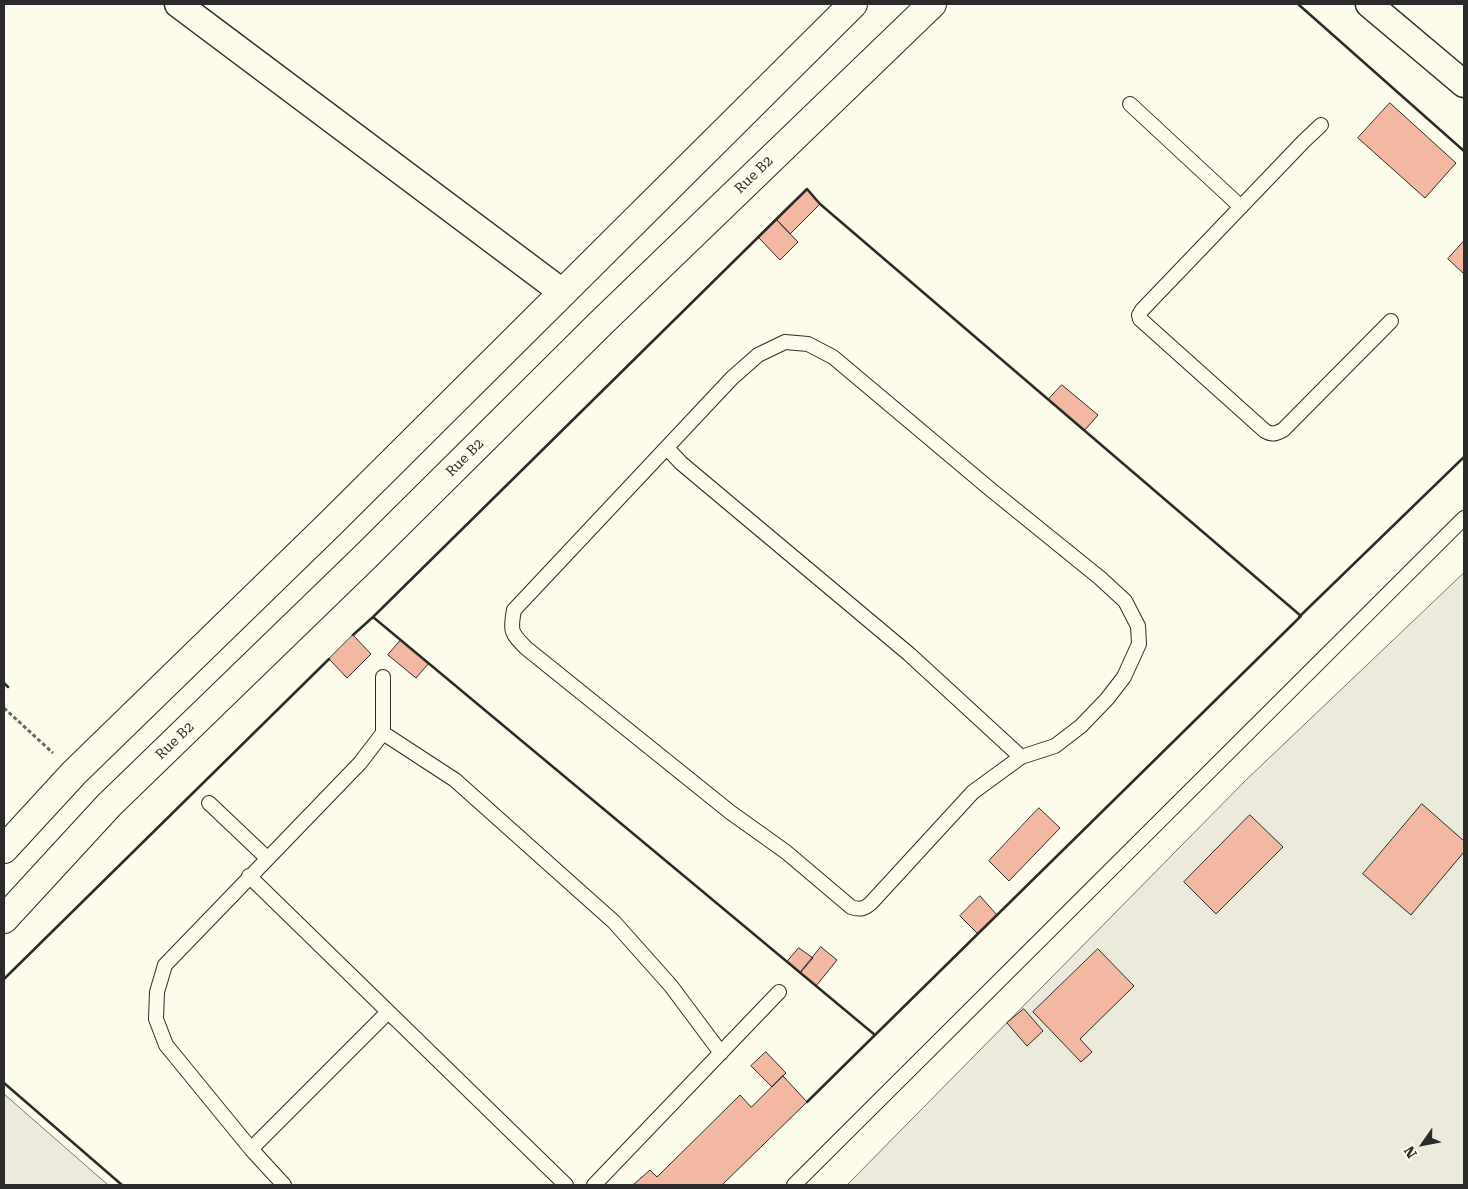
<!DOCTYPE html>
<style>
body{margin:0}
#map{position:relative;width:1468px;height:1189px;overflow:hidden;background:#fdfbea;font-family:"Roboto Serif",serif}
canvas{display:block}
.frame{position:absolute;inset:0;border:5px solid #2b2b2b;pointer-events:none}
.north{position:absolute;left:1398px;top:1119px;width:50px;height:50px;-webkit-text-stroke:4px #fdfbea;paint-order:stroke;rotate:237deg;font-size:14px;font-weight:700;line-height:20px;text-align:center;color:#2b2b2b}
.north::after{content:'';display:block;margin:auto;width:18px;height:22px;background:#2b2b2b;clip-path:polygon(50% 0,100% 100%,50% 72%,0 100%)}
</style>
<div id="map">
<canvas width="1468" height="1189"></canvas>
<div class="frame"></div>
<div class="north">N</div>
</div>
<script>
const ctx = document.querySelector('canvas').getContext('2d');
ctx.lineJoin = 'round';
function paint(path, color) { ctx.fillStyle = color; ctx.fill(path, 'evenodd'); }
function trace(path, color, width, dash) { ctx.strokeStyle = color; ctx.lineWidth = width; ctx.lineCap = dash ? 'butt' : 'round'; ctx.setLineDash(dash || []); ctx.stroke(path); }
function label(font, color, halo, rows, align = 'center') {
  ctx.font = font + ' "Roboto Serif",serif'; ctx.lineWidth = 4; ctx.setLineDash([]); ctx.textBaseline = 'middle'; ctx.strokeStyle = halo; ctx.fillStyle = color; for (const [text, x, y, turn = 0] of rows) {
    ctx.save(); ctx.translate(x, y); ctx.rotate((+turn || 0) * Math.PI / 180); ctx.textAlign = isNaN(turn) ? turn : align; if (halo) ctx.strokeText(text, 0, 0); ctx.fillText(text, 0, 0); ctx.restore();
  }
}
const parking = new Path2D(`
 M1464,573V1185H847L1245,781Z
 M4,1094L108,1185H4Z`);
paint(parking, '#eceadb');
trace(parking, '#74746e', 1);
const building = new Path2D(`
 M1390,103L1456,163L1425,198L1358,138Z
 M807,189L820,204L790,234L776,219Z
 M776,219L798,242L780,260L758,237Z
 M1464,241V274L1448,259Z
 M1062,385L1098,415L1084,431L1048,400Z
 M353,635L371,654L347,678L329,659Z
 M401,640L429,663L416,678L388,655Z
 M1422,804L1464,841V852L1411,915L1363,874Z
 M1039,808L1060,828L1009,881L989,861Z
 M1250,815L1283,847L1216,914L1184,882Z
 M980,896L997,915L978,934L960,916Z
 M821,947L837,960L816,986L800,973Z
 M799,948L813,958L800,973L787,962Z
 M1098,949L1134,986L1080,1039L1092,1052L1081,1062L1033,1012Z
 M1024,1009L1043,1031L1027,1046L1007,1023Z
 M766,1052L786,1073L772,1087L751,1066Z
 M783,1076L807,1102L722,1185H633L650,1170L657,1177L740,1095L751,1107Z`);
paint(building, '#f2b8a0');
trace(building, '#2b2b2b', 1);
const service = new Path2D(`
 M1130,104L1241,207
 M1321,125L1304,141L1142,310L1139,315L1140,319L1265,431C1272,435 1275,434 1283,430L1391,321
 M785,342L808,344L833,357L990,489L1100,578L1125,601L1138,626L1139,644L1124,677L1107,699L1081,726L1055,746L1021,757L973,792L871,903C864,909 860,910 851,907L786,852L730,812L526,648C511,633 510,631 514,610L732,378L758,355Z
 M667,448L681,463L909,654L1021,757
 M383,733L455,780L614,922L671,986L721,1053
 M209,803L267,858
 M249,876L566,1185
 M251,1149L388,1012
 M284,1185L251,1149L166,1045L156,1019L157,992L165,965L360,763L383,733V677
 M594,1185L779,992
 M794,1185L1464,518`);
const minor = new Path2D(`
 M178,4L562,292
 M1369,4L1464,84`);
const primary = new Path2D(`
 M4,849L74,773L330,524L853,4
 M4,919L109,805L365,557L601,323L932,4`);
trace(service, '#2b2b2b', 16);
trace(minor, '#2b2b2b', 29);
trace(primary, '#2b2b2b', 30);
trace(new Path2D(`
 M4,708L53,753`), '#6a6964', 3, [4, 2.5]);
trace(service, '#fdfbea', 14);
trace(minor, '#fdfbea', 26);
trace(primary, '#fdfbea', 28);
trace(new Path2D(`
 M1298,4L1464,151
 M807,189L820,204L1301,616L875,1035L373,617Z
 M1299,617L1464,457
 M353,635L373,617
 M4,683L8,687
 M4,979L329,659
 M4,1083L122,1185
 M807,1102L876,1034`), '#2b2b2b', 2.5);
label('14px', '#2b2b2b', '#fdfbea', [
 ["Rue B2",754,175,-44],
 ["Rue B2",465,458,-45],
 ["Rue B2",175,741,-44]
]);
</script>
